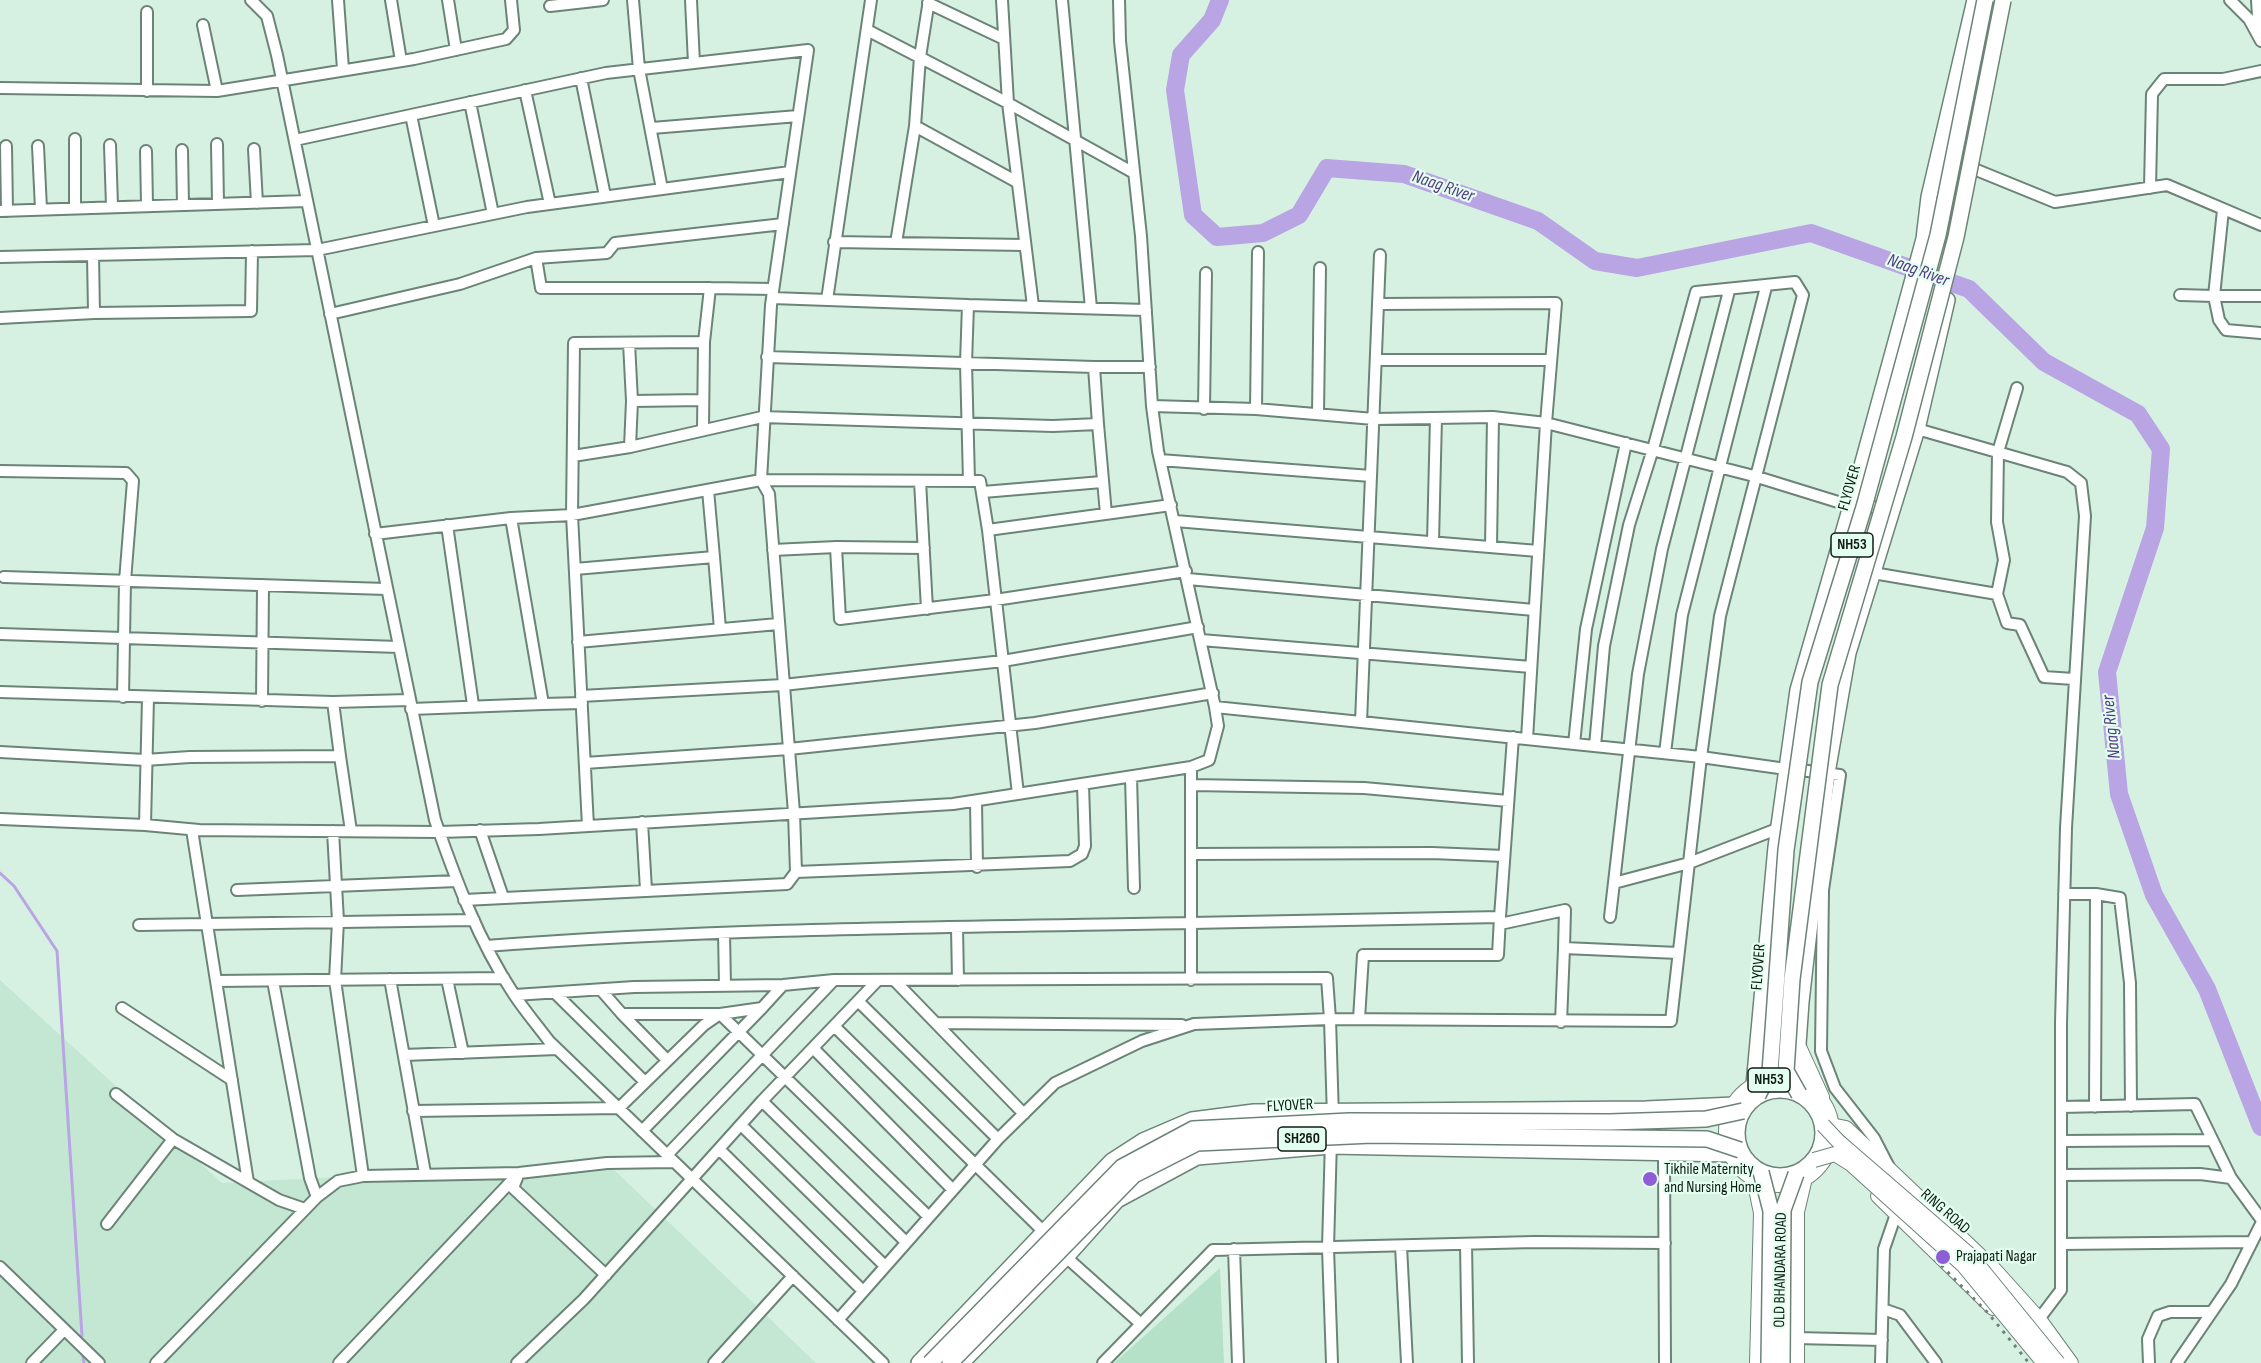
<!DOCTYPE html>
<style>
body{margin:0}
canvas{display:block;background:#d6f1e2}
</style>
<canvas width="2261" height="1363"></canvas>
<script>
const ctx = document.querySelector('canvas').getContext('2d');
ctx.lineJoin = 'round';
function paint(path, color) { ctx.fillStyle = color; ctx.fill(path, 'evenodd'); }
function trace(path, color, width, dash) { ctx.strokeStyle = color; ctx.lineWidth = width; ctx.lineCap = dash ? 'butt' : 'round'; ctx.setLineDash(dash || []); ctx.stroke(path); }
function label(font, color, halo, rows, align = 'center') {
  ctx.font = font + ' "Sofia Sans Condensed",sans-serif'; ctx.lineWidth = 4.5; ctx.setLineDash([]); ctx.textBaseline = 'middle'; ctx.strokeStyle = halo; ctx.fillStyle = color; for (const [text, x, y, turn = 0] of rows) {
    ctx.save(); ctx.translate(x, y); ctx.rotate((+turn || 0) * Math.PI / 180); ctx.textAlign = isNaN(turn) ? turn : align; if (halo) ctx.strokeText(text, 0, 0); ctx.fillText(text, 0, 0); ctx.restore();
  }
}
paint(new Path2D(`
 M0,980L222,1183L607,1163L816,1363H0Z`), '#c4e7d3');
paint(new Path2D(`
 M1220,1268L1224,1363H1114Z`), '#b5e1c9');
trace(new Path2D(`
 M0,873L14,886L57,951L82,1336
 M83,1357L84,1363`), '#b9a4e4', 3);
trace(new Path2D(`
 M1220,0L1212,20L1181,55L1175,90L1193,215L1217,237L1263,233L1299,215L1327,168L1404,174L1538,221L1595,261L1637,268L1811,233L1969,289L2044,362L2138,414L2161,449L2155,528L2107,672L2119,794L2154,895L2207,989L2261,1127`), '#b9a4e4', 18);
const minor = new Path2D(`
 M251,0L267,16L277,55L435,820C456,880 478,940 513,993C524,1010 537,1025 549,1041L883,1363
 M338,0L343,69
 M391,0L401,61
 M448,0L456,50
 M633,0L639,69L662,189
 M691,0L694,63
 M1002,0L1008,103L1033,306
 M1062,0L1091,308
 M1119,0L1120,41L1141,236L1152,406L1158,451L1215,707L1218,726L1209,760L1191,767
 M2230,0L2249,19L2261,41
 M2257,0L2259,33
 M928,3L1004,39
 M550,6L603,0
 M147,12V91
 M203,25L217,91
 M867,30L1008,103L1134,173
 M581,78L605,196
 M0,88L217,91L414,59L506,39L514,30L511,0
 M525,90L550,204
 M470,102L493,214
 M411,115L434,226
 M915,126L1017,182
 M652,128L798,116
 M75,139V208
 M295,140L606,73L808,50L771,305L761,480L769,494L794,813L796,872L787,884L464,900
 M217,144L218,204
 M110,145L112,206
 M6,146L7,211
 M38,146L41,209
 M254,149L257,203
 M182,150L183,205
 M146,151L147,205
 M1974,169L2055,202L2167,185L2261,225
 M2150,188L2152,94L2164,79H2223L2261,71
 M2223,210L2214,296H2261
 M0,211L307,201
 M834,242L1025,245
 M896,243L915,126L920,57L929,0
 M93,255L94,313
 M0,257L317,250L527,207L790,172
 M710,288L773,289
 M2180,295L2214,296L2219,320L2226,330L2261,333
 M772,298L968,305L966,363L969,481
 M827,300L871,0
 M1378,304L1556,303L1546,423L1754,476L1851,506L1890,508
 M968,305L1146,310
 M330,314L460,284L536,258
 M0,318L94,313L251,311L252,251
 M629,343L632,401L630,447
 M767,357L1094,367L1098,424
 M1376,360H1551
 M1094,367H1150
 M632,401L703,400
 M1152,406L1256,409L1374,419L1493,417L1546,423L1527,739
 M1204,409L1206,273
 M1256,409L1258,252
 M1318,414L1320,268
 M703,429L704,342
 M1917,429L2067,472L2081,483L2085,516L2066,828L2061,1023V1290L2039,1319
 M573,456L630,447L762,417L1053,426L1098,424L1106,514
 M1160,460L1371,476
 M0,471L126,473L133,481L125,581L123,697
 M920,481L927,609
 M708,490L714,557
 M983,492L1102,482
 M511,518L572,515L761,480L980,481L988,530
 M1175,521L1538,551
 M447,525L473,705
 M375,534L511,518L543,704L411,709
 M1433,542L1436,418
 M836,547L924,548
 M1491,547L1493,417
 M773,550L836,547L840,619L995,600L1186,571
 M575,569L714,557L720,629
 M1873,573L1997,594L2007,623L2020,625L2044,677L2074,679
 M4,577L386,589
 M1188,579L1534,610
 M1997,594L2004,560L1997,522L1998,452L2017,388
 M0,634L399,647
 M1201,640L1531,667
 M578,642L778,624
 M0,692L333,702L340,756
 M581,696L783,685L1003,661L1198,627
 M148,698L145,825L199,830
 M262,701L263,585
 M333,702L409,700
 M543,704L582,703
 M1361,722L1380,255
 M1574,744L1586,629L1626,443
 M1595,746L1604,646L1629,525L1653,449L1696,292L1795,282L1803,295L1720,616L1701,757L1786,769L1785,774
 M0,752L145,760L190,757L340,756L351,831
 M1665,753L1682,615L1766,287
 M585,763L789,749L1035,723L1213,693
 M1792,769L1840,775L1823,890L1821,1051L1835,1088L1874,1138L1889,1167
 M1131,777L1134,888
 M1191,785L1364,788L1508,801
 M1018,794L988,530L1171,505
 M976,801L977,867
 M0,819L145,825
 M642,822L646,890
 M588,826L572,515L574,343L704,342L710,288H541L536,258L607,253L615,243L783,224
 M480,830L503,897
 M333,831L338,921L335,980L363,1176
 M1191,854L1432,853L1504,856
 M796,872L1070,861L1082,854L1085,846L1083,785
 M1614,883L1689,863L1777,829L1778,822
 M237,890L457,881
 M2064,894H2096L2095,1107
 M2096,894L2120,898L2130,983L2131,1106
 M1610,917L1638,674L1662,549L1729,291
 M1500,924L1565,910L1564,948
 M139,925L474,920
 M957,927L958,980
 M724,933L725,986
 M486,946C720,928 956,927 1191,923V980
 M390,979L425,1173
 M447,979L463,1053
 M894,980L1024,1114
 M216,981L504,978
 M273,981L310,1178L317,1197
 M601,990L622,1014H720L929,1217
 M555,993L645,1082
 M515,995L634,987L783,985L834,980L1327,978L1330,1019L1671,1021L1701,757L1215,707
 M858,1001L998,1139
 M122,1008L232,1080
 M622,1014L667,1060
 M1359,1019L1363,955H1498L1500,917
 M1561,1022L1564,948L1678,953
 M936,1023L1182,1025
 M834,1026L1043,1231
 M813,1048L953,1190
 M404,1055L557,1049
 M116,1094L173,1139L279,1200L305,1209
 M762,1101L906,1242
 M2061,1107L2195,1104L2231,1178
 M413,1111L619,1108L704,1025L720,1014L762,1008L783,985
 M741,1125L885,1266
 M642,1131L762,1008
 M1331,1140L1328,1248L1332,1363
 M2062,1141L2212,1140
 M719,1149L863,1291
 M1664,1152L1665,1363
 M667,1155L834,980
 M2062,1175L2200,1174L2231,1178L2261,1219
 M517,1178L513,1188L606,1275
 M248,1182L192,830L439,832L539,829L953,804L1191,767V923L1500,917L1513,737
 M107,1224L173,1139
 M1466,1244L1468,1363
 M2061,1244L2250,1242
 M1401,1246L1407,1363
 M1234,1249L1238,1363
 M1066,1257L1141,1324
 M0,1267L99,1363
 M1883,1309L1900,1315L1936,1363
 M838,1320L998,1139L1055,1083L1142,1041L1194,1024L1330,1019L1333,1118
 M1796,1338L1882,1340
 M32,1363L64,1330
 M156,1363L317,1197L338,1181L363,1176L519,1173L607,1163L674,1162
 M339,1363L519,1173
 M517,1363L584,1299L762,1101L878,980
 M714,1363L793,1276
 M1103,1363L1213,1250L1534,1242L1665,1243
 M1881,1363L1884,1249L1896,1214
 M2149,1363L2148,1339L2158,1316L2170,1312H2212
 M2177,1363L2231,1284L2261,1224`);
const major = new Path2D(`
 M1800,1049L1822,1097
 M1726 1132a53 53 0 1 1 106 0a53 53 0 1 1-106 0Z
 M1831,1125L1846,1128L1993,1268L2039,1319L2071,1363
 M1754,1179L1761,1213L1757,1363
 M1878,1196L1993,1308
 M1797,1363V1212L1805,1178`);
const highway = new Path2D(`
 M1801,1084L1798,1044L1801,1002L1827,773L1848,653L1917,429L1947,300
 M1754,1085L1776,847L1798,690L1851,506L1924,239L1929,197L1975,0
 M1737 1133a43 43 0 1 1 86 0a43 43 0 1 1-86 0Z
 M919,1363L1112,1161L1143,1141L1192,1120L1254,1112L1646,1109L1734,1105
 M961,1363L1066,1257L1117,1200L1197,1157L1331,1146L1731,1154`);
trace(minor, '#6c8477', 14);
trace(major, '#6c8477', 16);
trace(highway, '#6c8477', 18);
trace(minor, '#fff', 10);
trace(major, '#fff', 14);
trace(highway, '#fff', 15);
trace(new Path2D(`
 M1935,1259L1988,1313L2029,1363`), '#6e8077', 3, [3, 6]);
const majorBridge = new Path2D(`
 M1823,1125L1838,1141L1970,1255L2058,1363
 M1814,1160L1835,1154L1851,1164L1963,1265L2044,1363`);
const highwayBridge = new Path2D(`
 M1799,1094L1786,1071L1792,979L1830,685L1904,437L1956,237L2003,0
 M1758,1095L1770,1072L1786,850L1810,682L1864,507L1938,235L1985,0
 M1761,1172L1771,1211L1769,1363
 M930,1363L1122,1167L1193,1129L1349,1121L1609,1122L1706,1119L1743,1111
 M950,1363L1134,1175L1197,1143L1372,1135L1707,1139L1740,1150
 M1782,1363L1783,1210L1796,1174`);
trace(majorBridge, '#6c8477', 16, []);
trace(highwayBridge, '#6c8477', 18, []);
trace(majorBridge, '#fff', 14);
trace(highwayBridge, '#fff', 15);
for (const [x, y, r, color] of [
 [1650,1179,8,"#8f5ed7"],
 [1943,1257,8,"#8f5ed7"]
]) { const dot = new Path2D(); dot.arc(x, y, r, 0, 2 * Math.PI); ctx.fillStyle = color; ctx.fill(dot); trace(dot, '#e3ffef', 2); }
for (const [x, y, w] of [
 [1852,545,42],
 [1769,1080,42],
 [1302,1139,48]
]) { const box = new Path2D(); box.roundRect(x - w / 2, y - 12, w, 24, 4.5); ctx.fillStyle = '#e3ffef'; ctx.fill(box); trace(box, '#111b16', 1.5); }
label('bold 15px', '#111b16', null, [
 ["NH53",1852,545],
 ["NH53",1769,1080],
 ["SH260",1302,1139]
]);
label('16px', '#111b16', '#e3ffef', [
 ["FLYOVER",1850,488,-74],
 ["FLYOVER",1759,967,-86],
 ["FLYOVER",1290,1106,-3],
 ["RING ROAD",1945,1212,41],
 ["OLD BHANDARA ROAD",1781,1270,-89]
]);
label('16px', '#111b16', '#e3ffef', [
 ["Tikhile Maternity",1664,1170],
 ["and Nursing Home",1664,1188],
 ["Prajapati Nagar",1956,1257]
], 'left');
label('italic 18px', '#593a86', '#e3ffef', [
 ["Naag River",1443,187,19],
 ["Naag River",1918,271,20],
 ["Naag River",2112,727,-96]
]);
</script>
